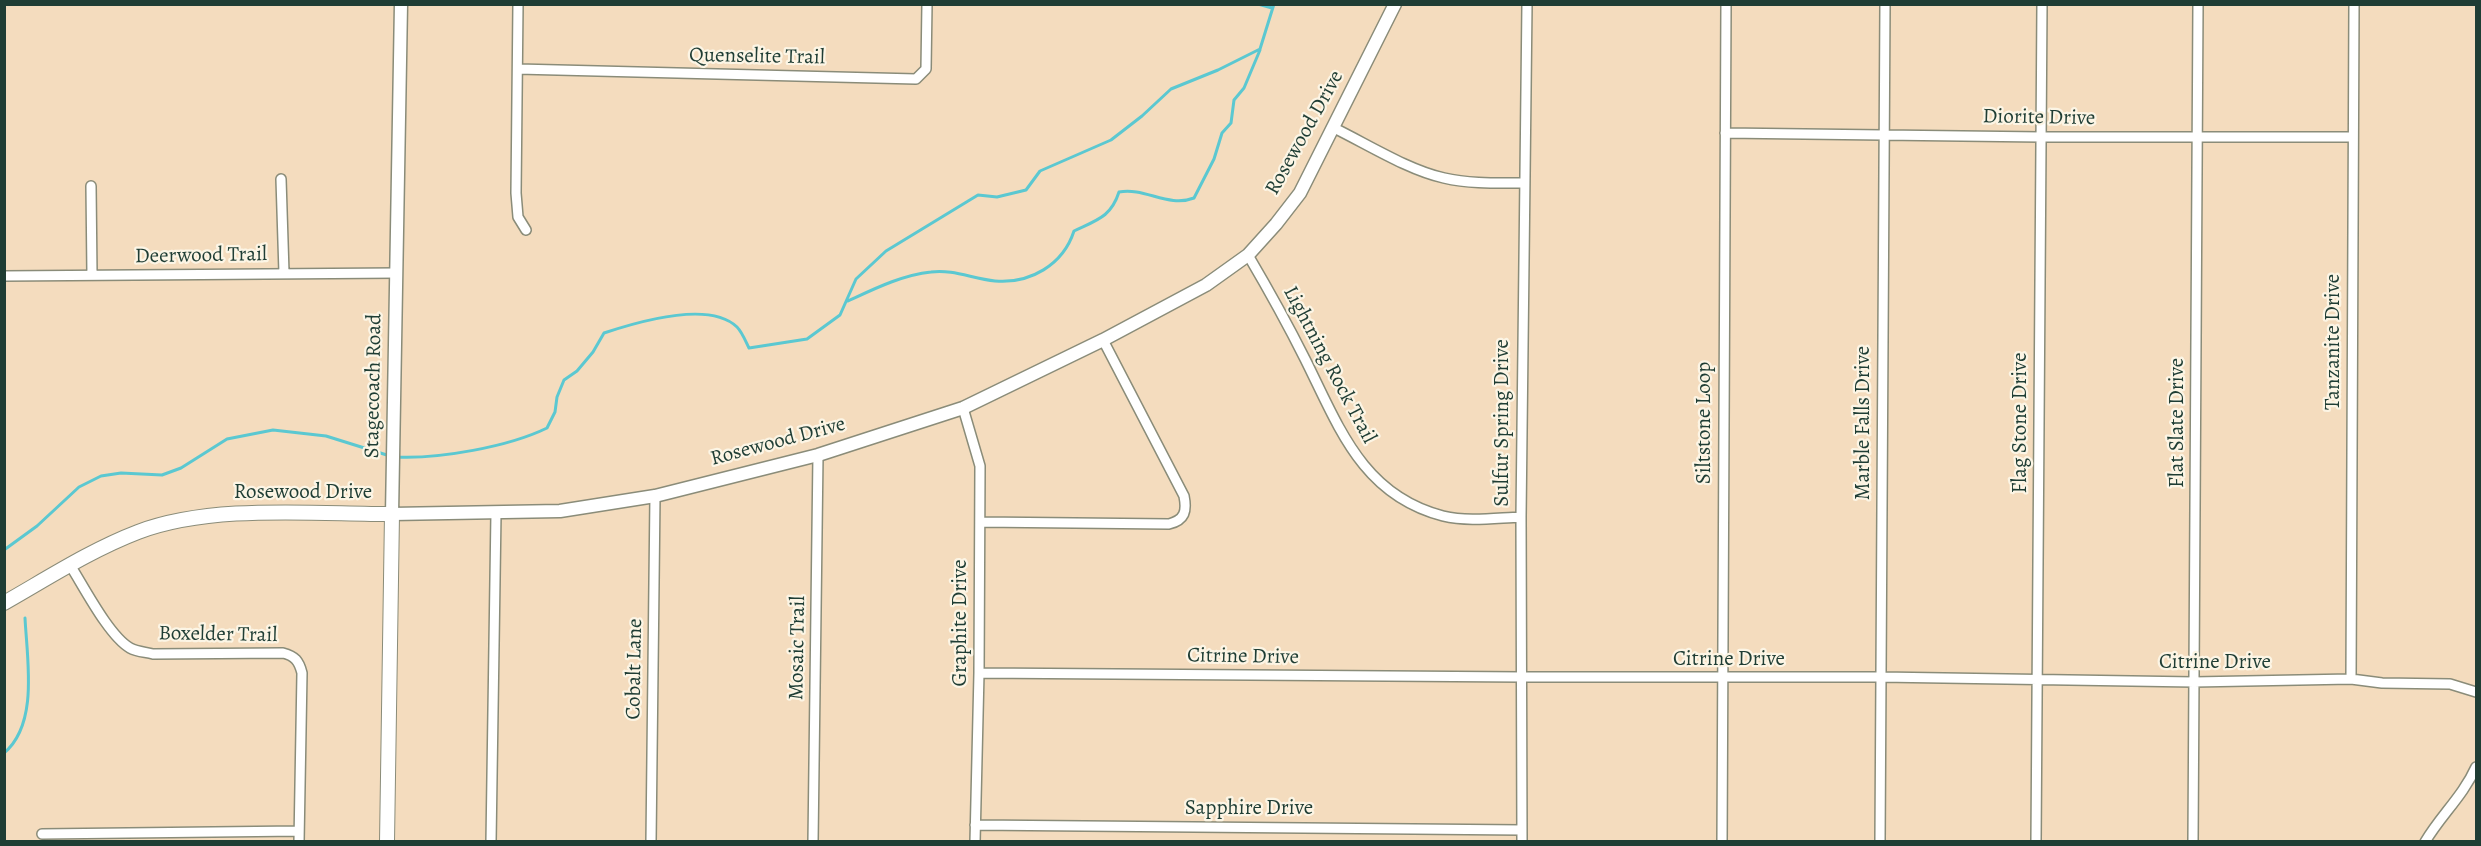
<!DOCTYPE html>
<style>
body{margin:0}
#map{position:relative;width:2481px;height:846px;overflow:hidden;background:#f4dcbe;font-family:Alegreya,serif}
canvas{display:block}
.frame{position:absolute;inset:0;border:6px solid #1f3d34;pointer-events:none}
</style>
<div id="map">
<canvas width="2481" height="846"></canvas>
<div class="frame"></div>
</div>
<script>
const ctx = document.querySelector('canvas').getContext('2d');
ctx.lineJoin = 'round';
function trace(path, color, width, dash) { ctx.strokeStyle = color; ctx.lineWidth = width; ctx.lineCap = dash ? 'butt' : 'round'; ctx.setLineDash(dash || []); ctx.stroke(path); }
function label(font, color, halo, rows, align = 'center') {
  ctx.font = font + ' Alegreya,serif'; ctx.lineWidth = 4.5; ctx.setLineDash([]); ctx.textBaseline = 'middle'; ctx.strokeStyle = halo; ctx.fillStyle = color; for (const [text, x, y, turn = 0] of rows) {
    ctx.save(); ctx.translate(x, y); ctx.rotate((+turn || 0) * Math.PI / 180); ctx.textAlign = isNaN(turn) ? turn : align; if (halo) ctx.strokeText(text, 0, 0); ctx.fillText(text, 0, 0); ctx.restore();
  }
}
trace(new Path2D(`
 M1258,4L1272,8
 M848,301C874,289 902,275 931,272C953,269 973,279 995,281C1030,284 1063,265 1074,231C1097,220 1111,217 1119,192C1145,187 1168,208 1194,198L1214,159L1222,133L1231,123L1234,100L1244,88L1260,50
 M396,457C439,459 508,447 547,428L555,412L557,397L564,380L577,371L593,352L604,333C637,322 709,300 737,327C742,332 746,342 749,348L807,339L840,315L856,279L886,251L978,195L997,197L1026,190L1040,171L1111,140L1142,116L1171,89L1218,70L1260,49L1274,4
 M4,550L37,526L79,487L101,476L121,473L162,475L181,468L227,439L273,430L326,436L390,456
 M4,753C39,724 27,659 25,618`), '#5bc8d1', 3);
const minor = new Path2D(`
 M518,4L516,193L518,217L526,230
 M518,69L916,79L926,69L927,4
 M1334,128C1367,144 1408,170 1444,178C1470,184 1497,183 1523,183
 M1725,133L2041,137H2353
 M281,179L284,273
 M91,186L92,275
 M1248,255C1268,289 1287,323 1305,359C1339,427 1362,495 1443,516C1468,522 1495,518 1521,517
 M4,276L397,273
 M963,408L980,466L979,673L975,842
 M980,522L1169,524C1185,520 1187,511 1184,496L1103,340
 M70,565C84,587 109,636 130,648C137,652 146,652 153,654L283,653C295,656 299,661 302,673L299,842
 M979,673L1522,677H1881L2194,682L2351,679L2382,683L2450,684L2476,692
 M2351,679L2354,4
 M975,825L1522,830
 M42,834L299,831
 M491,842L496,513
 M651,842L655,496
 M813,842L818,455
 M1522,842L1521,517L1527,4
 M1722,842L1726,4
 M1880,842L1885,4
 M2036,842L2042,4
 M2193,842L2198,4
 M2425,842C2441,815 2463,796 2476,767`);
const tertiary = new Path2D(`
 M401,4L392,514L560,511L655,496L818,455L963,408L1103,340L1206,285L1248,255L1276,224L1300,193L1395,4`);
const secondary = new Path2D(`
 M4,603C48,578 91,550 138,532C212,504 312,514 392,514L387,842`);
trace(minor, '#8a8c79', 12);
trace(tertiary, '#8a8c79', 15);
trace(secondary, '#8a8c79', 16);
trace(minor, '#fff', 9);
trace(tertiary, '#fff', 12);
trace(secondary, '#fff', 14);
label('21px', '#1f3d34', '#fcf5e5', [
 ["Quenselite Trail",757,57,1],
 ["Diorite Drive",2039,118,1],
 ["Rosewood Drive",1305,133,-61],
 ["Deerwood Trail",201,256,-1],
 ["Tanzanite Drive",2334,342,-90],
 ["Lightning Rock Trail",1329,365,62],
 ["Stagecoach Road",374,386,-89],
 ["Sulfur Spring Drive",1503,423,-90],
 ["Siltstone Loop",1705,423,-90],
 ["Marble Falls Drive",1864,423,-90],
 ["Flag Stone Drive",2021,423,-90],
 ["Flat Slate Drive",2178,423,-90],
 ["Rosewood Drive",778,442,-15],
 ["Rosewood Drive",303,493],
 ["Graphite Drive",961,623,-90],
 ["Boxelder Trail",218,635,1],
 ["Mosaic Trail",798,648,-89],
 ["Citrine Drive",1243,657,1],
 ["Citrine Drive",1729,660],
 ["Citrine Drive",2215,663],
 ["Cobalt Lane",635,669,-89],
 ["Sapphire Drive",1249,809]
]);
</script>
